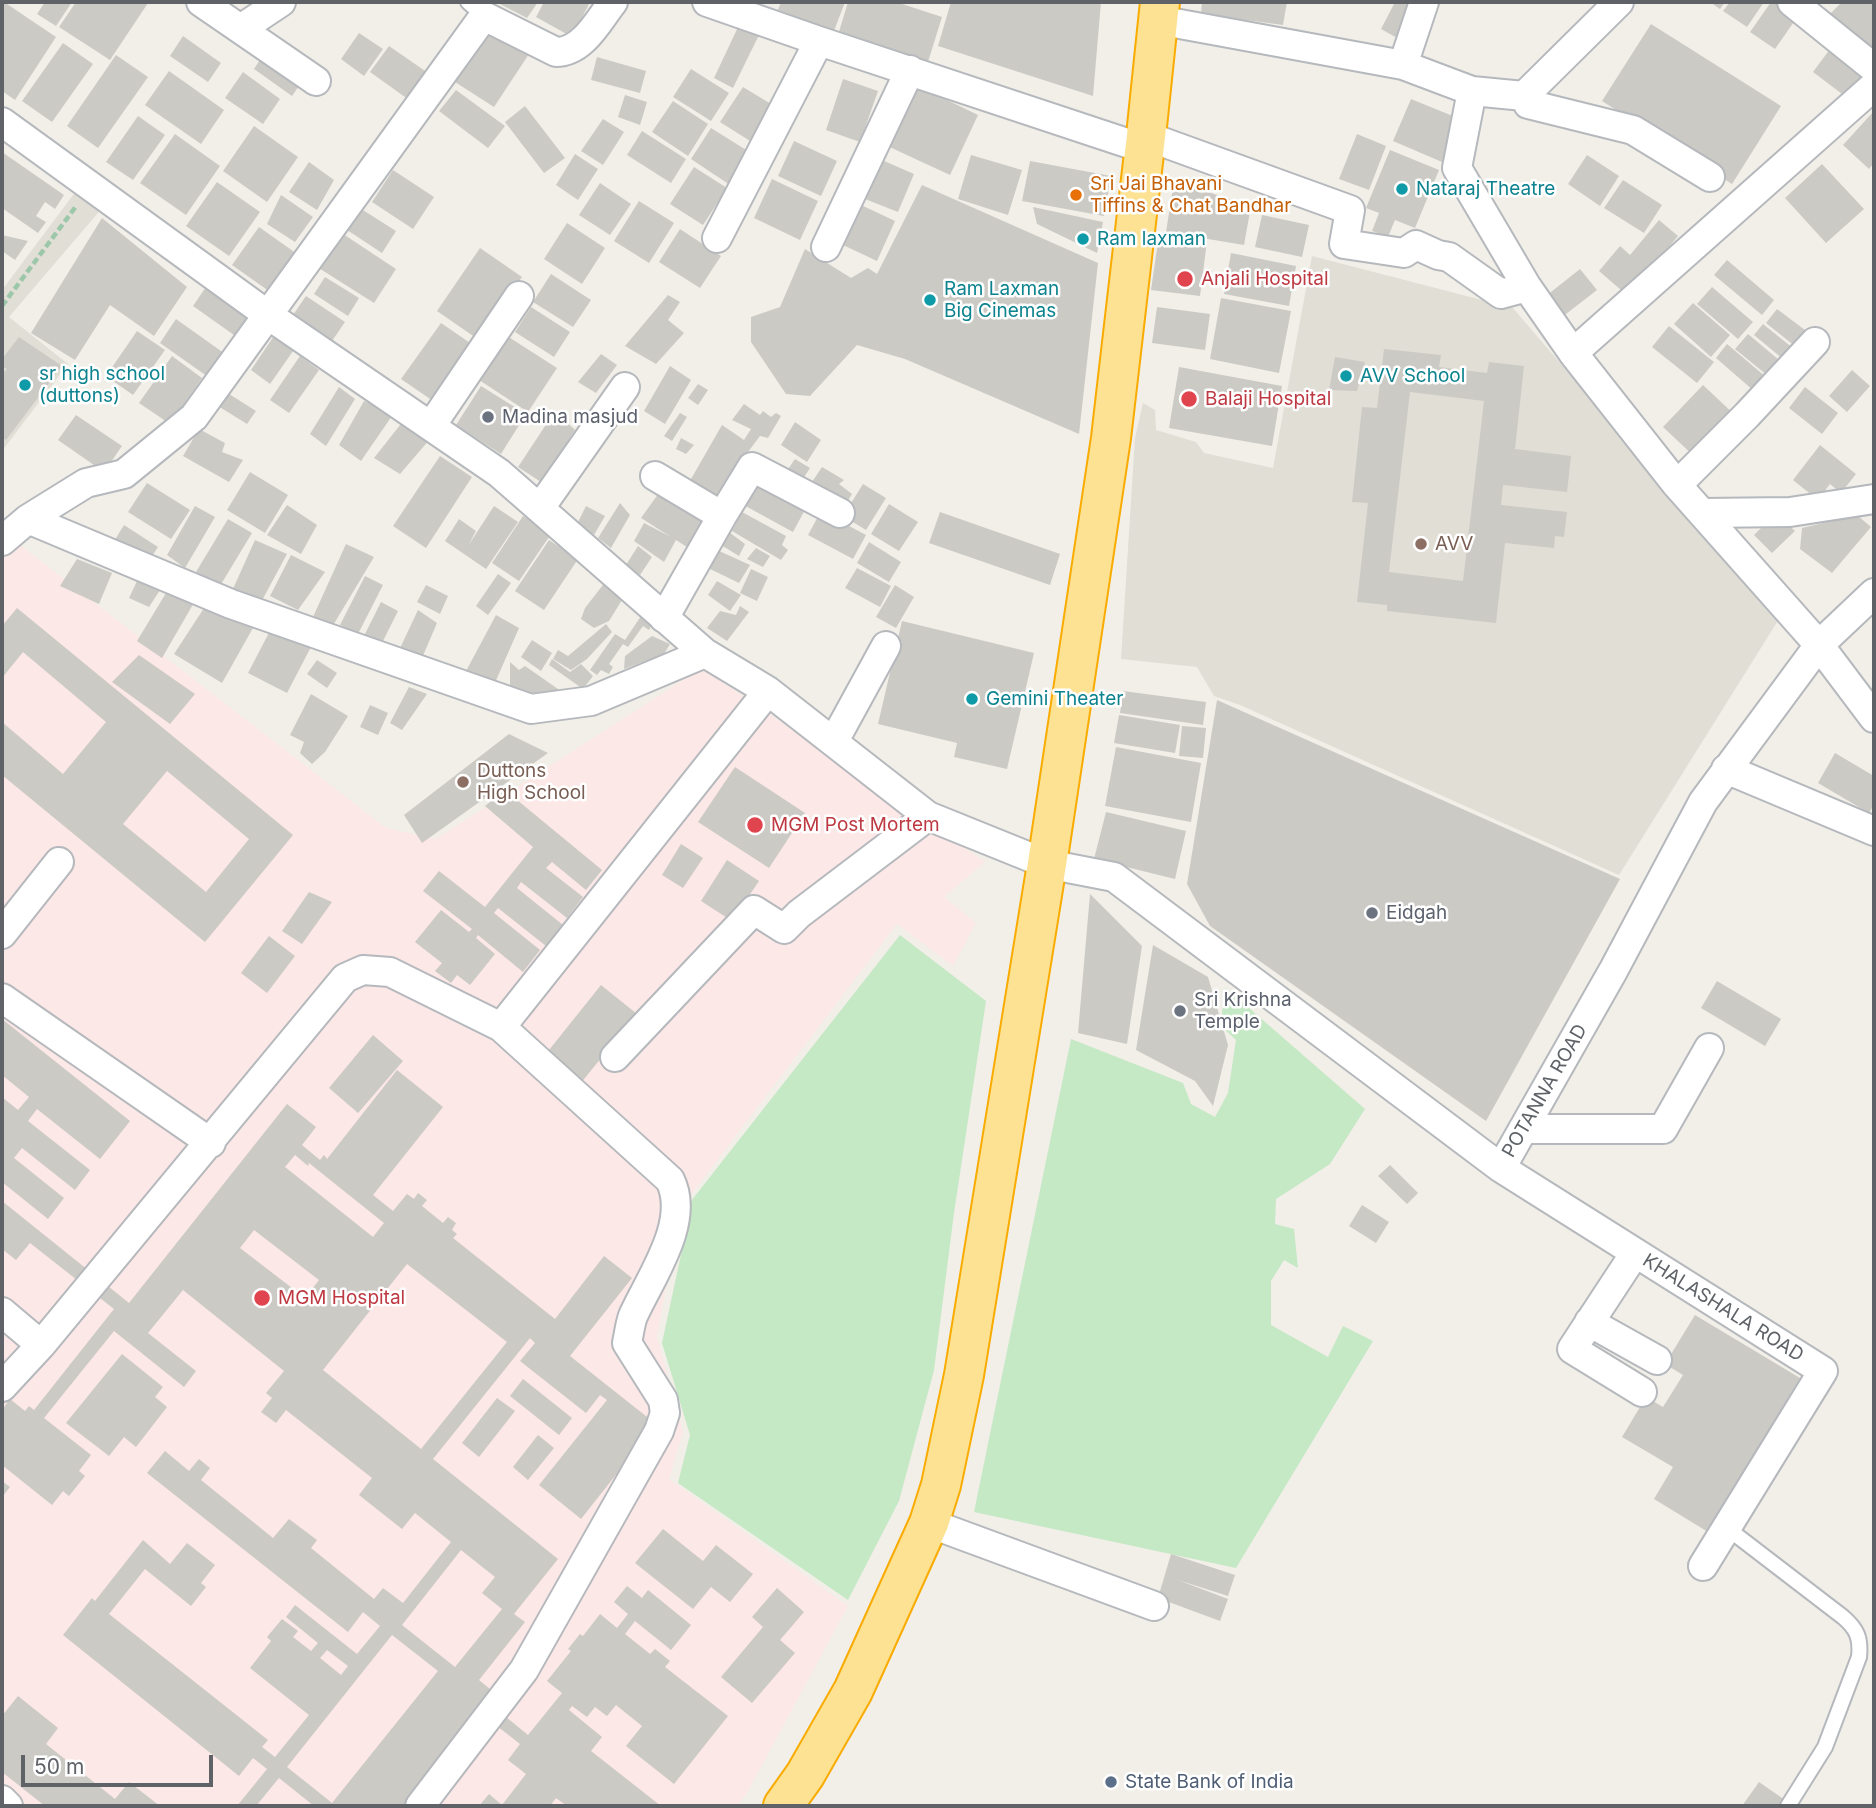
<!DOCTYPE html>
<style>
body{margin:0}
#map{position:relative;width:1876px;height:1808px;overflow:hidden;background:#f1efe8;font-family:Inter,sans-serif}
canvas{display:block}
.frame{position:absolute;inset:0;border:4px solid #5f6368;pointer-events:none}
.scale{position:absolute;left:21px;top:1755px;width:192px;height:32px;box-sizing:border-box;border:4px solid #5f6368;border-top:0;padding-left:9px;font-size:21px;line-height:24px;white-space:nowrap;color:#5f6368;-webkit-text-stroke:5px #fff;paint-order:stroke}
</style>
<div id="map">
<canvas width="1876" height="1808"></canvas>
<div class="frame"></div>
<div class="scale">50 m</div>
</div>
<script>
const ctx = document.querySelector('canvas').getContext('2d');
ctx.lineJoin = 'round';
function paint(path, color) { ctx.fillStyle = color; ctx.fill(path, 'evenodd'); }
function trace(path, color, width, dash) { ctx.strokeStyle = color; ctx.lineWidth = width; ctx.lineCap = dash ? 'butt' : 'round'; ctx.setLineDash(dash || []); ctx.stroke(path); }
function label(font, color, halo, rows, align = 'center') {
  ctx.font = font + ' Inter,sans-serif'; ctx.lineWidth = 5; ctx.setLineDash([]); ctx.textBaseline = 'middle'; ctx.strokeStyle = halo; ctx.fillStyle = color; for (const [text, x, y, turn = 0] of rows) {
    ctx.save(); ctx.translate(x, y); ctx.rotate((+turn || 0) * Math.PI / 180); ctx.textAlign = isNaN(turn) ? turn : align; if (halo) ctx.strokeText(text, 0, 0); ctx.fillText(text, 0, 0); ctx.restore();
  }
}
paint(new Path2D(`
 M79,187L103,207L9,317L68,364L2,451V290Z
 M1312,256L1513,308L1779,619L1619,875L1240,705L1214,696L1197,667L1121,659L1135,438L1143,403L1155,410L1156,430L1196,442L1204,453L1273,468Z`), '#e1ded6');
paint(new Path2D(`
 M15,541L386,828L436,839L702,668L985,862L944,897L976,923L953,966L897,924L680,1209L657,1337L683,1431L669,1479L848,1606L747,1793L737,1806H2V558Z`), '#fce8e6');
paint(new Path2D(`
 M900,935L986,1001L954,1213L934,1370L899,1501L848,1600L678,1483L690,1435L662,1343L682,1250L684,1210Z
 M1226,988L1365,1109L1330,1164L1276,1199L1275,1224L1294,1229L1298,1268L1284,1260L1271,1281V1325L1328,1357L1343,1326L1373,1341L1236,1568L974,1512L1071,1039L1183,1083L1191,1104L1215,1117L1228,1093L1236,1040L1220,1025Z`), '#c5e8c5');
paint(new Path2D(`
 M4,2L56,37L15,100L2,91V5Z
 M45,2H72L56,26L37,14Z
 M76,2H146L148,3L110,60L59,27Z
 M496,2H538L527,18Z
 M544,2H590L572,37L536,17Z
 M781,2H845L834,31L778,10Z
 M848,2H896L942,17L927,65L838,35Z
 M951,2H1101L1093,96L938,46Z
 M1202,2H1287L1283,25L1201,14Z
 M1395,2H1430L1408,44L1381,29Z
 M1710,2H1725L1720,9Z
 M1730,2H1764L1747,27L1723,11Z
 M1771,2H1777L1798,16L1775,49L1750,32Z
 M1842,2H1874V48L1866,56L1826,18Z
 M1651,24L1781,106L1732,184L1602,101Z
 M739,25L759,35L733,88L714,78Z
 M489,28L529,54L494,107L455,82Z
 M359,33L383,49L364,76L341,59Z
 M183,36L221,63L208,82L170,56Z
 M63,43L93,64L52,122L22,101Z
 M389,46L431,75L412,102L370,72Z
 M267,49L306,76L292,96L254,69Z
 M1830,49L1867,77L1850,100L1813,72Z
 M116,55L148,77L98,148L67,126Z
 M597,57L646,71L640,93L591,80Z
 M691,69L729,93L711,121L673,97Z
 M169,71L224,110L201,144L145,105Z
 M243,72L280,99L263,124L225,98Z
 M843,79L878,91L860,142L826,130Z
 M910,82L978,115L950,175L881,143Z
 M743,87L781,110L758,146L720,122Z
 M456,90L505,126L488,148L439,111Z
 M625,95L647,102L640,125L618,117Z
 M1411,99L1460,119L1442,162L1393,141Z
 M673,101L708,124L688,156L652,132Z
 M525,106L565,158L544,173L505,122Z
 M1874,111V163L1869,169L1843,145Z
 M138,116L165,135L133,180L106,162Z
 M603,119L624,132L603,165L581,151Z
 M254,126L298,157L267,202L223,171Z
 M711,128L751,153L730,185L691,159Z
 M642,131L686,159L671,183L627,155Z
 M175,134L220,166L186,215L140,183Z
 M1357,134L1386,146L1369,190L1339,179Z
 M794,141L837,161L821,196L778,176Z
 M1390,150L1439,170L1415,228L1395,220L1388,237L1372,231L1379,213L1366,208Z
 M2,152L64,195L55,209L45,202L36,216L46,222L38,233L2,208Z
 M575,154L598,169L578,200L556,185Z
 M971,155L1022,170L1008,215L958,199Z
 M1587,155L1619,176L1600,206L1568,184Z
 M882,160L914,174L898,212L865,199Z
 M1030,161L1111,176L1104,216L1022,201Z
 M309,162L334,180L317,210L289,192Z
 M1822,164L1864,209L1826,243L1785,198Z
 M694,167L727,188L703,225L670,204Z
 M393,170L434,197L413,229L372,202Z
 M772,179L818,201L800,240L754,218Z
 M1623,180L1662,205L1644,233L1604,208Z
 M1174,181L1251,206L1244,245L1166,232Z
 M217,182L260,212L229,256L186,226Z
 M600,183L631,204L610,235L579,215Z
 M922,185L1098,263L1079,434L905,359L857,345L810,396L786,394L751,342V317L780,307L805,249L851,278L868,268L877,274Z
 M281,195L313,217L295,242L267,224Z
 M639,201L674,223L649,263L614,241Z
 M355,205L396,231L382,253L341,226Z
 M861,205L895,221L877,261L843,245Z
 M1033,207L1103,222L1097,253L1037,224Z
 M1262,215L1309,225L1302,257L1255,247Z
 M102,218L187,287L154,336L110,305L75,360L31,333Z
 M1659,220L1678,236L1628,296L1599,271L1620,246L1630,255Z
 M567,223L605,248L582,284L544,259Z
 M259,227L300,256L273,294L232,265Z
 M680,229L721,256L700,288L659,262Z
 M337,230L396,269L374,303L314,265Z
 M2,235L28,241L15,260L2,251Z
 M1159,235L1207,241L1200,296L1151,290Z
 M480,248L522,277L479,340L437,311Z
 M1231,253L1296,266L1289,306L1224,294Z
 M1727,260L1774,300L1762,315L1714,275Z
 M1580,269L1597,290L1557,321L1541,300Z
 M551,274L591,300L573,327L533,302Z
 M325,277L359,298L348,316L314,294Z
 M208,284L257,317L241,340L193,306Z
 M1712,287L1753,322L1738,339L1697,304Z
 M668,295L680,302L668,320L684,333L656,364L625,346Z
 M306,296L345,322L332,341L293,315Z
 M1221,298L1291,311L1279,373L1210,359Z
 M1693,303L1730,335L1711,357L1674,324Z
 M531,307L570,332L554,357L515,332Z
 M1157,307L1210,314L1205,350L1152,343Z
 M1777,309L1813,336L1801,351L1766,323Z
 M176,319L228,356L211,379L160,343Z
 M441,323L473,345L433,401L401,379Z
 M1763,324L1799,353L1789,364L1754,335Z
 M1669,326L1714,362L1697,383L1652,347Z
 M278,330L298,344L270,384L251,370Z
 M137,331L165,350L133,395L106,376Z
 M504,334L557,368L528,412L476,378Z
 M1748,334L1785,365L1773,380L1735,349Z
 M19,337L62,366L6,440L2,437V374L7,369L2,366V359Z
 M1727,344L1773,383L1761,397L1716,358Z
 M1384,349L1441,355L1439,367L1487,373L1489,362L1524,366L1515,449L1571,456L1567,492L1503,485L1501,505L1567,512L1564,537L1555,536L1554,548L1505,543L1496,623L1387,611V605L1357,602L1368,503L1352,502L1362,407L1377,408ZM1410,392L1484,401L1463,581L1389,572Z
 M601,354L617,365L596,393L578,382Z
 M172,356L202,378L170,424L139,403Z
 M300,356L319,370L289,413L270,400Z
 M1335,357L1365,362L1357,391L1329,390Z
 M670,366L691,380L665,424L644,411Z
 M1179,367L1282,386L1272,446L1169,428Z
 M1852,370L1870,386L1847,412L1829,396Z
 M698,384L708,390L698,405L688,398Z
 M1703,385L1737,417L1697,459L1663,427Z
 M481,386L526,414L501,454L456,425Z
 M339,387L355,399L326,446L310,434Z
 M1805,387L1838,413L1822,434L1789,408Z
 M226,392L256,411L247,424L218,406Z
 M364,401L394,413L361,461L339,445Z
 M744,404L760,415L763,411L771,417L776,413L781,416L768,438L760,436L742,460L723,502L687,486L722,425L744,440L751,429L732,420Z
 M555,411L575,430L541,482L518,467Z
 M680,413L687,417L672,441L664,436Z
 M76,415L122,446L104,472L58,440Z
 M404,420L430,439L400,474L374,458Z
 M795,422L821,440L807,462L781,445Z
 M199,429L225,443L222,452L243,460L229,482L183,456Z
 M681,438L694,445L686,454L676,449Z
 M1820,445L1856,474L1841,493L1830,484L1818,500L1793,480Z
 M440,456L472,477L426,548L393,526Z
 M795,459L810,468L797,488L784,475Z
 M822,467L844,480L839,484L852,494L845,506L808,488Z
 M250,472L288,495L265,533L227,510Z
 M754,477L807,506L793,532L740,503Z
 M147,483L190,510L171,539L128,512Z
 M863,484L886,498L866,530L843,516Z
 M661,490L707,519L690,549L676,540L664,562L634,541L644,523L671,537L641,518Z
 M620,503L630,515L611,548L598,538Z
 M889,504L918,522L899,551L871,534Z
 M287,505L317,525L301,554L267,535Z
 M195,506L215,517L185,568L167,555Z
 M494,506L518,522L486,569L445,541L459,519L476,531L468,546Z
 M586,506L605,516L594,535L578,522Z
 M821,511L866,535L853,559L808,535Z
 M742,512L786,536L782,545L788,550L781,560L732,531Z
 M940,512L1060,554L1050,585L929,543Z
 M1776,513L1795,531L1772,553L1754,535Z
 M1857,515L1871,527L1832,573L1800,549L1802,528Z
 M523,516L551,534L519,581L492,563Z
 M228,519L252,533L220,586L196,572Z
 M124,525L158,547L146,565L113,543Z
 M729,532L745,544L739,556L721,545Z
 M255,540L287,554L259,606L232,591Z
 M549,540L578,559L544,610L515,591Z
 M869,542L901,562L889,582L857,563Z
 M346,544L374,557L332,627L313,617Z
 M638,546L652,557L640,575L626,565Z
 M756,548L770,556L763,567L747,559Z
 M717,550L750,565L739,583L708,568Z
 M291,555L325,572L298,610L270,596Z
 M77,559L112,573L99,604L60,586Z
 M857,568L891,586L880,607L845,588Z
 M751,569L768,577L757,601L740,593Z
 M498,574L511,583L488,615L476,606Z
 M365,576L383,585L358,634L340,625Z
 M138,579L162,587L149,607L129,598Z
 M606,581L622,600L609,621L594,628L581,619L585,608Z
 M717,581L741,595L730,611L708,595Z
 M426,585L448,596L440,614L417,602Z
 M895,585L914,597L896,628L876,617Z
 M169,588L195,601L162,658L137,641Z
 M381,602L398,611L380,647L363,638Z
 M206,605L258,619L222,683L174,654Z
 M740,606L749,612L727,641L707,628L720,611L736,615Z
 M17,608L293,835L205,942L2,775V722L63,774L106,722L23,652L2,678V626ZM167,771L249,839L206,892L123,824Z
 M418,610L437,623L416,672L394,661Z
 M643,613L654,621L649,630L643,626L628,647L623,644L609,664L613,667L609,674L601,670L597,675L590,670L615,634L625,640Z
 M496,615L519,628L494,685L465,673Z
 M902,621L1034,653L1007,769L954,757L957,743L878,724Z
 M606,624L612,632L587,659L571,670L553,659L558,650L568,656Z
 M272,627L311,647L287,693L248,673Z
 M652,636L670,644L664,654L624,669L625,656Z
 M532,640L552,653L541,671L521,657Z
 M139,655L195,694L170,724L112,682Z
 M552,659L570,672L581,664L593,676L583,689L549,665Z
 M317,660L337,673L327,688L307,674Z
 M510,662L519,670L525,666L558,689L556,703L510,697Z
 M409,687L427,694L402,730L390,723Z
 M1123,691L1206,702L1203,725L1120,713Z
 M311,694L348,716L325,752L312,764L300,753L304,742L290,735Z
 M1217,700L1620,879L1486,1121L1210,926L1187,884Z
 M370,705L388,713L378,735L360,727Z
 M1119,715L1180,725L1175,753L1114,743Z
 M1182,726L1206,728L1203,758L1179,756Z
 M509,734L548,753L422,843L404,815Z
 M1116,747L1201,763L1191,822L1105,806Z
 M1835,753L1874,776V805L1869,813L1818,783Z
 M735,767L805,813L769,868L698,822Z
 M505,790L602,870L586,890L552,862L546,868L583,897L567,918L521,882L517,888L563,925L546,946L498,908L494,913L540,950L523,972L478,935L476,938L495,954L470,985L457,975L451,983L435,971L442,963L415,942L441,910L469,932L472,929L423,891L439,871L485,907L533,847L485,806Z
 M1106,812L1186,831L1175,879L1094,859Z
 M681,844L703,858L683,888L662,875Z
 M727,860L759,881L732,921L701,901Z
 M309,892L332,902L302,944L282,931Z
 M1090,894L1142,946L1127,1044L1078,1033Z
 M269,936L295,956L267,993L241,973Z
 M1153,945L1208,977L1228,1045L1213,1106L1195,1081L1136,1050Z
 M1717,981L1781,1019L1765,1046L1701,1008Z
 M601,985L637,1014L580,1084L545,1055Z
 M2,1019L130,1121L100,1159L37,1109L28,1121L90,1170L75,1190L22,1148L14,1158L64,1198L48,1219L2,1182V1097L18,1110L29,1097L2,1075Z
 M373,1035L403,1061L358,1113L329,1088Z
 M397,1070L443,1107L373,1195L393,1211L407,1194L414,1199L418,1193L427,1200L422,1206L443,1223L448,1217L456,1223L452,1230L457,1234L453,1238L555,1319L604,1256L632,1278L570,1356L656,1424L581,1519L539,1485L607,1400L600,1395L586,1413L520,1361L535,1343L530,1338L433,1459L558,1559L514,1614L525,1622L479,1680L502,1699L495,1708L528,1735L562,1693L547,1681L571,1651L568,1649L580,1634L583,1636L600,1614L617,1628L628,1614L614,1602L627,1586L642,1598L648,1590L691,1625L671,1650L635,1621L625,1634L650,1654L655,1649L670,1661L665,1667L728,1716L674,1784L626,1746L642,1726L616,1705L607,1716L595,1707L587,1717L572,1706L569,1710L602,1737L591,1751L661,1806H567L556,1798L550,1806H479L489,1794L502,1805L526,1774L508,1760L520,1744L483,1715L419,1806H314L279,1778L256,1806H237L267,1769L253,1758L239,1776L63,1635L92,1598L95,1601L143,1540L170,1564L187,1543L215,1565L201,1583L206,1587L191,1606L145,1569L109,1614L268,1740L262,1747L275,1757L309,1715L250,1668L271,1641L267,1637L282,1619L298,1631L293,1637L311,1651L318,1643L286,1617L295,1605L357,1654L380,1626L363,1612L348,1632L147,1473L165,1451L189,1471L199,1459L210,1468L201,1480L273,1538L289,1519L317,1540L311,1548L374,1599L383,1588L403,1603L451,1542L415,1513L402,1529L359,1495L372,1478L286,1410L276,1423L261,1412L272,1398L266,1393L284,1371L183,1290L148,1333L196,1371L184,1387L114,1331L44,1418L91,1455L79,1471L85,1476L69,1496L63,1491L52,1505L2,1465V1410L10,1399L25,1411L29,1406L34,1410L114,1309L30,1243L16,1260L2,1249V1201L129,1303L287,1104L316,1127L302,1145L320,1160L324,1155L327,1159ZM295,1155L308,1166L309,1163L384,1223L373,1237L285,1167ZM254,1230L319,1280L305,1298L240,1248ZM407,1264L507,1342L421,1449L323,1370ZM461,1550L495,1577L482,1593L502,1609L455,1667L402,1625ZM392,1635L438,1671L332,1803L287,1767ZM327,1650L348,1666L341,1675L320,1658Z
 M1390,1165L1418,1193L1407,1204L1378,1176Z
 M1362,1205L1389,1222L1376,1243L1349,1226Z
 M1695,1315L1800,1378L1708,1532L1654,1499L1673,1467L1622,1437L1646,1397L1663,1407L1683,1375L1665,1364Z
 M122,1354L163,1387L155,1397L167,1407L136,1447L124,1437L109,1456L66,1423Z
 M523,1379L572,1418L559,1435L510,1396Z
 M497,1398L515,1411L479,1457L462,1443Z
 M538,1435L554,1448L528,1480L513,1467Z
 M2,1481L10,1487L2,1497Z
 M663,1529L703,1561L716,1545L753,1574L730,1602L711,1587L693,1609L635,1563Z
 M1171,1554L1235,1575L1228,1596L1178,1580L1228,1599L1220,1621L1158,1598Z
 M777,1588L804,1612L780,1640L795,1653L752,1703L721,1677L763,1627L752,1617Z
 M18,1696L58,1728L46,1744L115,1799L129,1782L160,1806H45L2,1772V1716Z
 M1759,1782L1785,1800L1781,1806H1742Z`), '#cccac5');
const lane = new Path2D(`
 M468,2L484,16
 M1727,1528L1843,1617C1857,1629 1861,1638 1859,1657L1825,1747L1788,1806`);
const street = new Path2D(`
 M201,2L316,81
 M707,2L819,41L1145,149
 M1792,2L1874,68
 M1158,20L1403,65L1472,91L1524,96L1619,2
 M242,28L281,2
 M1403,65L1424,2
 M1472,91L1457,168L1527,287L1573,353L1677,485L1819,645L1874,718
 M1524,96L1528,104L1633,130L1710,177
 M2,122L268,315L499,473L705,653L768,691L928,816L1047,864L1114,877L1501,1168L1613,971L1703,802L1819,645L1874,593
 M1146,136L1350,210L1344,244L1404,253L1416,245L1438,255L1449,257L1501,294L1527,287
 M717,238L819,41
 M826,247L910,70
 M1573,353L1874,86
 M431,426L519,296
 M655,476L722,516L664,618
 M1677,485L1747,415L1815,342
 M540,508L625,387
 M1702,513L1790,512L1874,499
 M722,516L752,467L840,513
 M28,519L231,604L531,709L591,701L705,653
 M2,541L28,519L86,483L124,474L194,417L484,16L556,52C583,52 598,21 613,2
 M834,741L886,646
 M1726,769L1874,831
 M2,934L59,862
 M2,998L211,1143
 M501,1027L768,691
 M615,1057L754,910L784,929L799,914L928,816
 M1523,1129H1663L1709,1048
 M1501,1168L1823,1371L1703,1566
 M1635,1253L1572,1349L1642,1392
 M2,1312L41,1345
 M1589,1322L1657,1360
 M2,1387L41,1345L345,978L363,970L390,972L501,1027L670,1180C691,1222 650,1278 633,1316C630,1324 629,1334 627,1343L663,1400L665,1413L659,1431L524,1670L420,1806
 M929,1523L1154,1606
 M2,1800L8,1806`);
const highway = new Path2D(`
 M783,1806L805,1775L853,1691L929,1523L941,1485L964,1375L1047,864L1111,438L1146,136L1160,2`);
trace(lane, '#b5b8bc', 18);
trace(street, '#b5b8bc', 32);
trace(highway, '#f9ab00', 42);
trace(new Path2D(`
 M2,306L77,205`), '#9cc7a9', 4.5, [7, 3.5]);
trace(lane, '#fff', 14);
trace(street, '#fff', 28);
trace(highway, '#fde293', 38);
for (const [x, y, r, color] of [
 [1402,189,7,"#0f9aa8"],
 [1076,195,7,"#e8710a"],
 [1083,239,7,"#0f9aa8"],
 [1185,279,9,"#e0444e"],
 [930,300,7,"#0f9aa8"],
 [1346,376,7,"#0f9aa8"],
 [25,385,7,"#0f9aa8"],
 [1189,399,9,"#e0444e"],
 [488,417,7,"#6b7280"],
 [1421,544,7,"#8d6e63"],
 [972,699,7,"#0f9aa8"],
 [463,782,7,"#8d6e63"],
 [755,825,9,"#e0444e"],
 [1372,913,7,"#6b7280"],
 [1180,1011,7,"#6b7280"],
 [262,1298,9,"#e0444e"],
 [1111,1782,7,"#5c6f8a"]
]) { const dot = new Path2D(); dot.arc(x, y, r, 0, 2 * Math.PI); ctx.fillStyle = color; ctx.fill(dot); trace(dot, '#fff', 2.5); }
label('19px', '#c56008', '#fff', [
 ["Sri Jai Bhavani",1090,184],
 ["Tiffins & Chat Bandhar",1090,206]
], 'left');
label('19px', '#0d838f', '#fff', [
 ["Nataraj Theatre",1416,189],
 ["Ram laxman",1097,239],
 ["Ram Laxman",944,289],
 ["Big Cinemas",944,311],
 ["sr high school",39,374],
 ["(duttons)",39,396],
 ["AVV School",1360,376],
 ["Gemini Theater",986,699]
], 'left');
label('19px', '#be3a42', '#fff', [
 ["Anjali Hospital",1201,279],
 ["Balaji Hospital",1205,399],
 ["MGM Post Mortem",771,825],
 ["MGM Hospital",278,1298]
], 'left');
label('19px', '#5b616d', '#fff', [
 ["Madina masjud",502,417],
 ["Eidgah",1386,913],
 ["Sri Krishna",1194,1000],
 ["Temple",1194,1022]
], 'left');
label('19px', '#785e54', '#fff', [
 ["AVV",1435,544],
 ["Duttons",477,771],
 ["High School",477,793]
], 'left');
label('19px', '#5f6368', '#fff', [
 ["POTANNA ROAD",1545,1091,-60],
 ["KHALASHALA ROAD",1723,1308,32]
]);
label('19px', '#4e5e75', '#fff', [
 ["State Bank of India",1125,1782]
], 'left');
</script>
